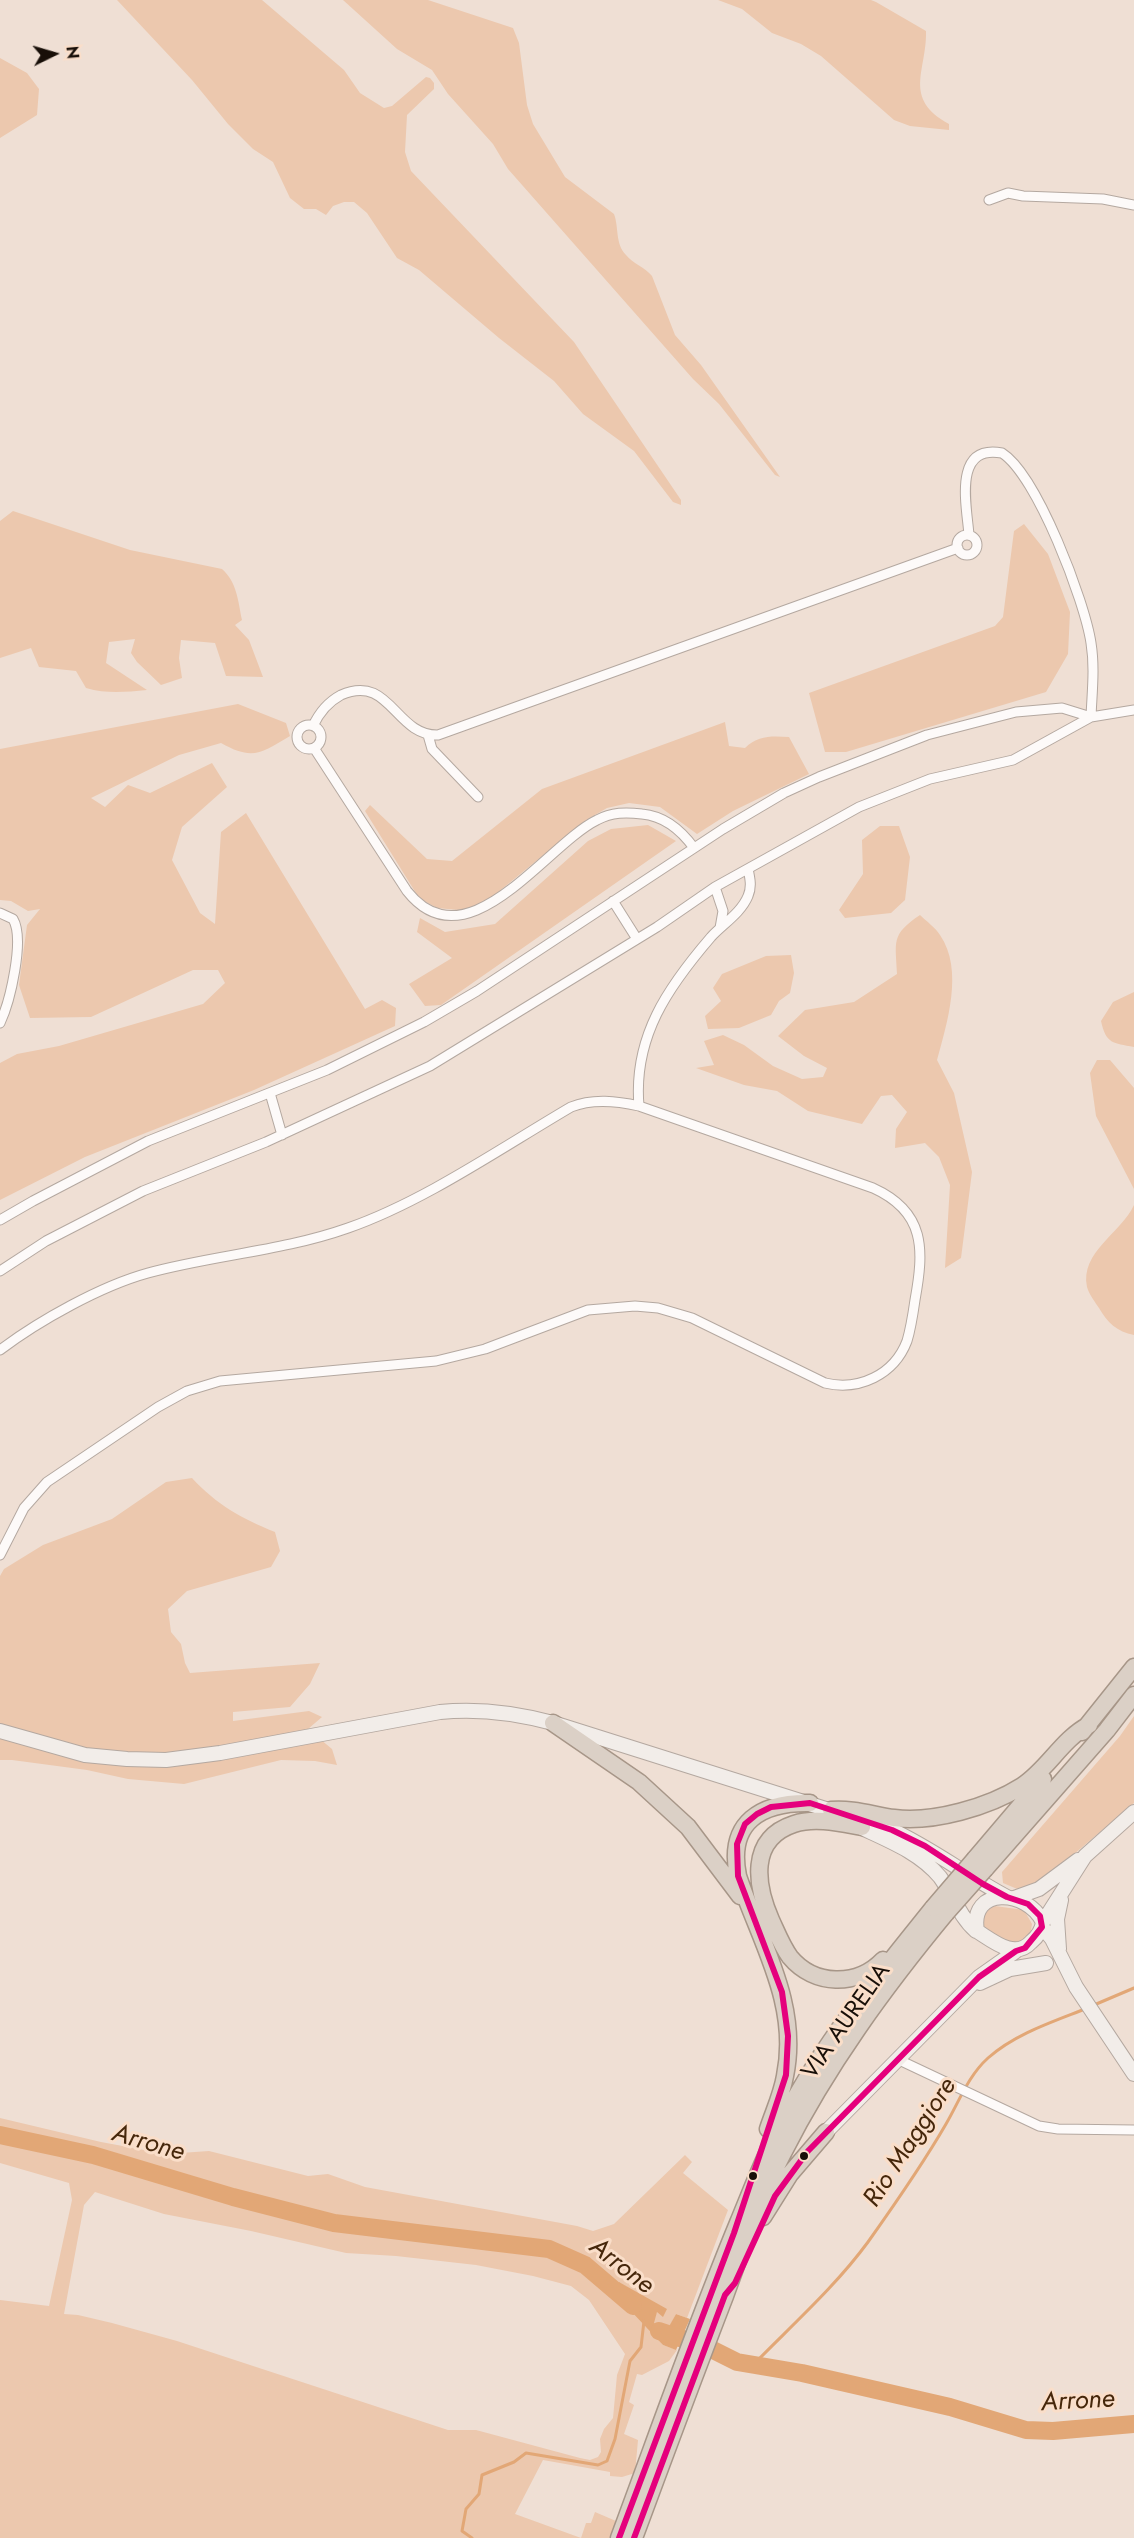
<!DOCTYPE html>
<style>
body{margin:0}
#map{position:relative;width:1134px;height:2538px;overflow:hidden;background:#efdfd4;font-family:Jost,sans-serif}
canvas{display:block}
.north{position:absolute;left:24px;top:24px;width:60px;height:60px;-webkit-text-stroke:4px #fadec9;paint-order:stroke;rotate:85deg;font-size:16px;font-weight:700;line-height:24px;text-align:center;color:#180f08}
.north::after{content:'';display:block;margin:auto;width:21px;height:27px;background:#180f08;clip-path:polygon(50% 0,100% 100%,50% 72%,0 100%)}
</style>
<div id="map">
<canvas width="1134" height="2538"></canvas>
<div class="north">N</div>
</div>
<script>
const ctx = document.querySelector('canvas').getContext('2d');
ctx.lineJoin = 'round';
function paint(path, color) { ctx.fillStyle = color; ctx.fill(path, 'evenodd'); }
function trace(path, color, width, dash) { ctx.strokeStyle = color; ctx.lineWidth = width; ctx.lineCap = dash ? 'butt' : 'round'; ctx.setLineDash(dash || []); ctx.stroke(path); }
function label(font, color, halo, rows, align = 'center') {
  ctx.font = font + ' Jost,sans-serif'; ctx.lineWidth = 6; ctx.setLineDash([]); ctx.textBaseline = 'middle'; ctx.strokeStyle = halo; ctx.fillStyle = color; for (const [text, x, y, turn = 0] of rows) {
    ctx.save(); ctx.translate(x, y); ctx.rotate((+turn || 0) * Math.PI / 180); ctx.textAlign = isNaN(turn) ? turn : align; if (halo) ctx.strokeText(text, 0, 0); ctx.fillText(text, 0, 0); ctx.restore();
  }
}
paint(new Path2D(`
 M117,0H262L344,70L360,93L384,108L392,106L426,77L430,78L434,83V89L407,115L405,152L411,171L574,342L681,500V505L673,502L634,451L583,414L554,381L499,338L419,270L397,258L367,213L354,202H344L333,206L326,215L316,209H304L290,198L273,162L253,149L228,124L192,80Z
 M343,0H428L513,28L519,43L527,105L533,124L565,177L614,214C619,227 615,244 626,255C633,264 645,267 652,276L675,335L701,365L780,477L775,475L719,404L693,379L508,169L493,144L448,94L432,70L397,49Z
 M718,0H871L876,2L926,31C927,71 902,98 949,124V130L910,126L894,120L821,56L801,44L772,33L742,9Z
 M0,58L27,73L39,89L37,115L0,138Z
 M13,511L130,550L222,569C237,582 238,601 242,620L235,625L249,640L263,677L226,676L215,643L181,640L179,658L182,678L161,685L137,662L131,653L135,639L109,642L106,663L147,690C125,692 107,694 86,688L76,671L39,667L31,648L0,658V521Z
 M1024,524L1048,554L1070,612L1068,654L1046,692L846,752H825L809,693L995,626L1003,617L1014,531Z
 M238,704L286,723L290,736C261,753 253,761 221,743L179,755L91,798L105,807L128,785L150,793L212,763L227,787L182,827L172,860L200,913L215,924L221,832L246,813L365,1009L382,1000L396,1008L395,1026L254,1090L85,1157L0,1200V1063L17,1054L59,1046L203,1004L225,983L218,970H193L91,1017L30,1018L19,985L27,925L40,909L28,911L11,901L0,900V749Z
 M725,722L729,746L745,748C758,735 772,736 789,737L809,774L733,811L697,834L660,807L629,803L607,808L586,820L491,898L473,908L459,910L437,908L419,898L365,811L370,805L427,859L452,861L542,789Z
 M648,825L676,841L441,1005L425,1006L409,984L452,958L417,932L420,918L445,932L495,924L588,841L611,829Z
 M880,826H899L910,857L905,900L891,913L845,918L839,910L863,874L862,840Z
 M920,915C926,921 936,928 940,935C964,970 947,1023 937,1060L954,1093L972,1172L961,1258L945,1268L950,1185L939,1157L925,1143L895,1148L896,1129L907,1112L892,1095L881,1096L862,1124L808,1111L777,1091L744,1085L696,1068L714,1065L704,1041L723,1035L744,1045L773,1066L802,1079L823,1077L827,1068L804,1056L778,1036L805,1010L854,1002L897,974C896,942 890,935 920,915Z
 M791,955L794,973L790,993L779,1001L771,1015L739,1028L708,1029L705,1016L721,1001L713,988L722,974L766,956Z
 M1134,992V1047C1113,1043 1106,1044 1101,1021L1113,1002Z
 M1097,1060H1110L1134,1088V1189L1096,1116L1090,1073Z
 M1134,1205V1335C1117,1332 1107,1322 1099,1308C1095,1302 1089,1294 1087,1287C1080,1252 1121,1233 1134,1205Z
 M192,1478C217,1505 241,1518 275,1532L280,1551L271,1567L187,1591L168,1609L171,1632L181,1644L185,1663L190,1673L320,1663L310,1684L290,1707L233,1712V1721L309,1711L322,1717L308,1729L332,1749L337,1765L315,1761L281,1760L184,1784L128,1779L87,1770L12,1760H0V1576L4,1569L43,1545L112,1519L166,1482Z
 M1134,1716V1803L1040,1883L1022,1891L1003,1883L1002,1872L1120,1736Z
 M995,1906L1024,1910L1032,1924L1030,1936L1020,1944L1009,1943L985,1933L982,1922L986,1910Z
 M0,2118L101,2142L166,2154L209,2151L308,2176L328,2174L365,2187L577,2226L593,2231L614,2224L685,2155L692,2162L683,2173L728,2210L687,2318L676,2314L668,2330L653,2323L657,2311L667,2310L620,2283L663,2345L677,2350L669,2361L642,2375L637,2374L629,2402L634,2405L624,2434L638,2440L635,2473L622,2477L610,2476V2472L543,2460L515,2514L581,2538L586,2523H591L595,2512L616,2521L611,2538H0V2300L49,2306L72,2200L69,2183L0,2163ZM95,2192L164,2214L251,2231L346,2253L396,2256L476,2265L533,2276L571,2286L589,2300L625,2354L617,2375L613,2418L604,2429L600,2439L601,2452L598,2457L590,2460L580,2458L476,2430H448L177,2341L112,2323L78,2315L64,2314L84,2205Z`), '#ecc8ae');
paint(new Path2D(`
 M619,2282L667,2309L663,2317L657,2312L654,2323L667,2330L676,2314L690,2319L676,2350L663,2345L613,2292Z`), '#e2a776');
trace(new Path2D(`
 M1094,2005L1134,1988
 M752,2366C791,2326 835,2287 868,2242C895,2204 923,2164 946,2124C959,2102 968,2076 988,2058C1015,2034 1052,2022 1085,2009
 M472,2538L462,2531L466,2509L479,2494L482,2475L514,2462L526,2453L598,2465L607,2461L615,2439L630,2361L641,2347L644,2321`), '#e2a776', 3);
trace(new Path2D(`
 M0,2135L93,2155L233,2197L334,2223L549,2249L585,2265L633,2306
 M659,2331L707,2347L737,2362L802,2373L950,2407L1026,2430L1053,2431L1134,2424`), '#e2a776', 18);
const street = new Path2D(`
 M989,200L1008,193L1023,196L1103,199L1134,205
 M957 545a10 10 0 1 1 20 0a10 10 0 1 1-20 0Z
 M297 737a12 12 0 1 1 24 0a12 12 0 1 1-24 0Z
 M313,726C319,713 328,702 341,695C390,673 395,736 438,735L958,548
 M428,735L432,749L478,797
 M314,748L407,891C467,967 546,845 597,820C612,812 626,812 642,814C664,816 681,830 694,848
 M715,887L723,911L720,928
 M613,901L637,939
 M0,913L13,919C25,939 10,1002 0,1023
 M270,1093L282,1135
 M639,1106C633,1037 668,987 711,937C723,924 741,913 748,896C752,887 750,878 748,869
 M0,1220L33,1201L148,1141L327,1070L424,1022L477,991L723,829L784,793L819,777L927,735L1016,712L1062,708L1091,717L1134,710
 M0,1271L46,1241L143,1191L266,1142L430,1066L657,927L715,887L859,807L930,779L1013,760L1091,717C1092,692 1095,668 1091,643C1085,602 1037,475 1002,453C952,444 967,507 969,535
 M0,1350C40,1320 101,1286 148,1273C214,1255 283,1251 348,1228C423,1202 501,1148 571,1107C593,1098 617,1101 639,1106L873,1188C926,1212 924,1250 915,1300C913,1314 911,1328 907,1341C894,1375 859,1391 825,1383L692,1318L658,1308L635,1306L588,1310L485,1349L436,1361L220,1381L187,1391L158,1407L47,1482L24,1508L0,1555
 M897,2059L1039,2126L1058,2129L1134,2130`);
const secondary = new Path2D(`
 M0,1731L85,1755L127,1759L166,1760L220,1753L440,1712C479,1708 516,1713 553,1723L892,1830C933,1849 967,1876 1007,1897
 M862,1828C890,1841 920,1853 940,1877C953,1895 959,1916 976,1931H977C993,1941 1015,1960 1031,1942C1037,1937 1042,1931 1043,1922C1027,1889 969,1886 977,1931
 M1014,1898L1039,1889L1078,1860
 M1043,1922L1085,1856L1134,1812
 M1042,1927L1052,1939L1076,1987L1134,2074
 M1059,1949L1057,1919L1061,1900
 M980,1983L1010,1969L1046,1963
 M826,2132L979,1977L1016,1951`);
const highway = new Path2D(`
 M553,1723L639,1782L688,1827L740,1896
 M1082,1732L1134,1667
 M831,1810C852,1808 873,1815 894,1818C933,1823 989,1807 1022,1786C1048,1769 1062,1739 1089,1725
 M862,1827C840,1823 815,1817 794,1824C748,1839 756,1886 771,1920C777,1933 782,1946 790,1957C814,1986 857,1987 883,1960
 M975,1859L1043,1779
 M985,1869L1107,1730L1134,1695
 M768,2129C774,2111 782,2094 785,2076C800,2004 760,1942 738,1876C727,1822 761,1802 810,1803
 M763,2217L790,2174L826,2132
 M619,2538C658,2433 695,2327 738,2223C753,2187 767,2149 786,2115C826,2039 880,1974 933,1908
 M634,2538C664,2457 694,2376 725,2296C743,2247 759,2199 783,2153C827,2066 884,1988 946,1913`);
trace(street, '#b4a8a0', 11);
trace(secondary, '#b4a8a0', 16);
trace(highway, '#a79688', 19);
trace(street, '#fdfaf9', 9);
trace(secondary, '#f2ede9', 14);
trace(highway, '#dbd0c6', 16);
const highwayBridge = new Path2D(`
 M933,1908L975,1859
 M946,1913L985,1869`);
trace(highwayBridge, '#a79688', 19, []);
trace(highwayBridge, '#dbd0c6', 16);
trace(new Path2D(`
 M619,2538L734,2233L786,2075L788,2036L782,1992L738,1876L737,1844L745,1824L757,1814L771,1807L810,1803L892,1830L925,1846L983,1884L1007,1897L1028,1904L1040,1916L1042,1927L1025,1948L1016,1951L979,1977L808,2151L775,2196L735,2283L725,2295L634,2538`), '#e5007d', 6);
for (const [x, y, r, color] of [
 [804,2156,5,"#180f08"],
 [753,2176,5,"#180f08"]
]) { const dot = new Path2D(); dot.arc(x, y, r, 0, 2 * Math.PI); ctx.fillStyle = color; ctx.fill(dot); trace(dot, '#fadec9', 2); }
label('24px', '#180f08', '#fadec9', [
 ["VIA AURELIA",847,2022,-55]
]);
label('italic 26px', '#46270b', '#fadec9', [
 ["Rio Maggiore",911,2143,-57],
 ["Arrone",148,2144,16],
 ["Arrone",621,2267,38],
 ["Arrone",1078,2402,-3]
]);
</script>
